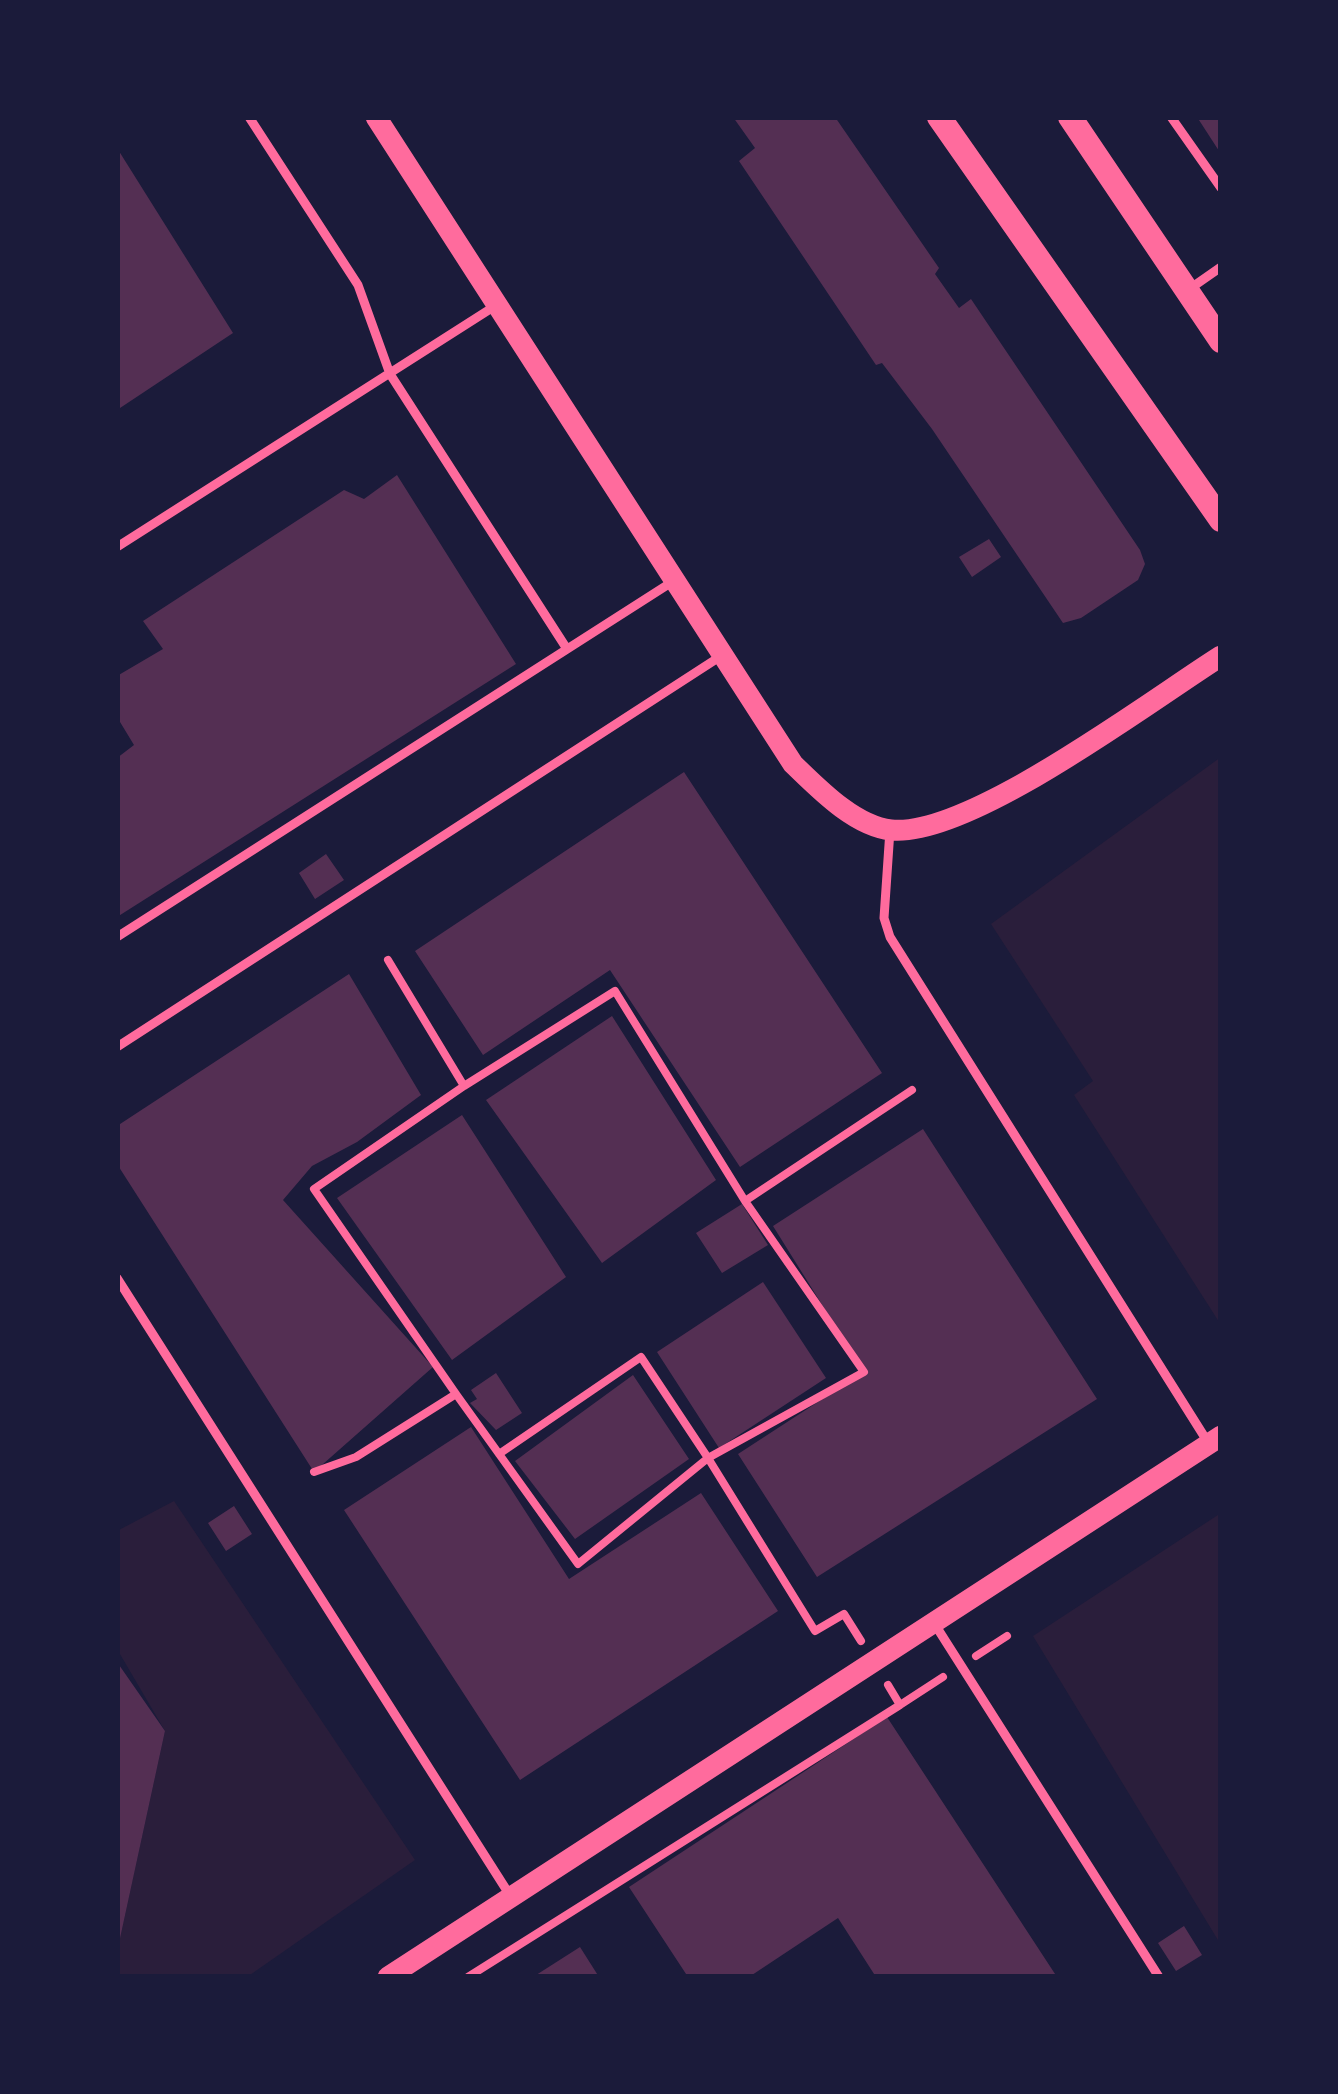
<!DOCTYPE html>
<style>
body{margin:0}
#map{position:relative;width:1338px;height:2094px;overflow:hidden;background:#1b1b3a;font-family:Manrope,sans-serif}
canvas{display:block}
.frame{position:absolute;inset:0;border:120px solid #1b1b3a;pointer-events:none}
</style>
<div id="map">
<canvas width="1338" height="2094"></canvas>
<div class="frame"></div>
</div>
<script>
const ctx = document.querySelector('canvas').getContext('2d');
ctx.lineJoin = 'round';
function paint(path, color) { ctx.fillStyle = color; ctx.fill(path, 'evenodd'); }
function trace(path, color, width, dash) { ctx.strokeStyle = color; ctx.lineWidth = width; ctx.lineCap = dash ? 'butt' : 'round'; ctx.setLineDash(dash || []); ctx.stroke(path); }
paint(new Path2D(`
 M1221,757V1325L1074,1095L1093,1081L991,924Z
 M174,1501L415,1860L247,1977H117V1952L165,1731L117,1649V1531Z
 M1221,1513V1945L1033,1636Z`), '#2a1e3b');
paint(new Path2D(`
 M733,117H835L939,268L935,274L959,308L971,299L1140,550L1145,564L1138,580L1081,618L1063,623L932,429L882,363L876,365L739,161L755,148Z
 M1197,117H1221V154Z
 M117,148L233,333L117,410Z
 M397,475L516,664L117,917V758L134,745L117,717V676L163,649L143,621L344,490L364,499Z
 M989,539L1001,557L972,577L959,557Z
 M684,772L882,1073L740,1167L610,970L483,1055L415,951Z
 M326,854L344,880L315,899L299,873Z
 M349,974L421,1095L357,1142L312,1166L283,1200L433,1367L314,1472L117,1164V1126Z
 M612,1016L716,1180L602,1263L486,1100Z
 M462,1115L566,1277L452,1360L337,1198Z
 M923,1129L1097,1399L817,1577L738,1454L864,1372L773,1226Z
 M742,1204L768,1245L722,1273L696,1233Z
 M763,1282L826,1378L719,1448L657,1352Z
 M496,1373L522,1413L496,1430L470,1403L477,1399L471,1390Z
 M633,1375L689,1459L575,1539L515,1461Z
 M471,1427L569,1579L701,1493L778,1611L520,1780L344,1510Z
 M234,1506L252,1534L226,1551L208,1523Z
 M117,1662L165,1731L119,1943L117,1942Z
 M887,1717L1057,1977H876L838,1918L749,1977H688L629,1887Z
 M1184,1926L1202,1955L1176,1971L1158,1943Z
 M580,1947L599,1977H533Z`), '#542f53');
trace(new Path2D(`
 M388,960L464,1086L615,991L745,1201L912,1090
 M456,1394L578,1564L708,1458L815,1631L844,1614L861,1641
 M499,1454L641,1357L708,1458L864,1372L745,1201
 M314,1472L356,1457L456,1394L314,1189L464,1086
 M976,1656L1007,1636
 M888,1685L900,1705L943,1677
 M468,1977L900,1705`), '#ff6b9d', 8);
trace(new Path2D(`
 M249,117L358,285L390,374L567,649
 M1171,117L1221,188
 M1188,290L1221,267
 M117,547L495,306
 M890,830L884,918L890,937L1209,1444
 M117,937L672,582
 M117,1047L721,656
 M117,1278L511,1897
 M934,1623L1159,1977`), '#ff6b9d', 9);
trace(new Path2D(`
 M376,117L793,764C818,788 854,826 891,830C969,838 1151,700 1221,656
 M388,1977L1221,1436`), '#ff6b9d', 21);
trace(new Path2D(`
 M939,117L1221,520
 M1070,117L1221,341`), '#ff6b9d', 24);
</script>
